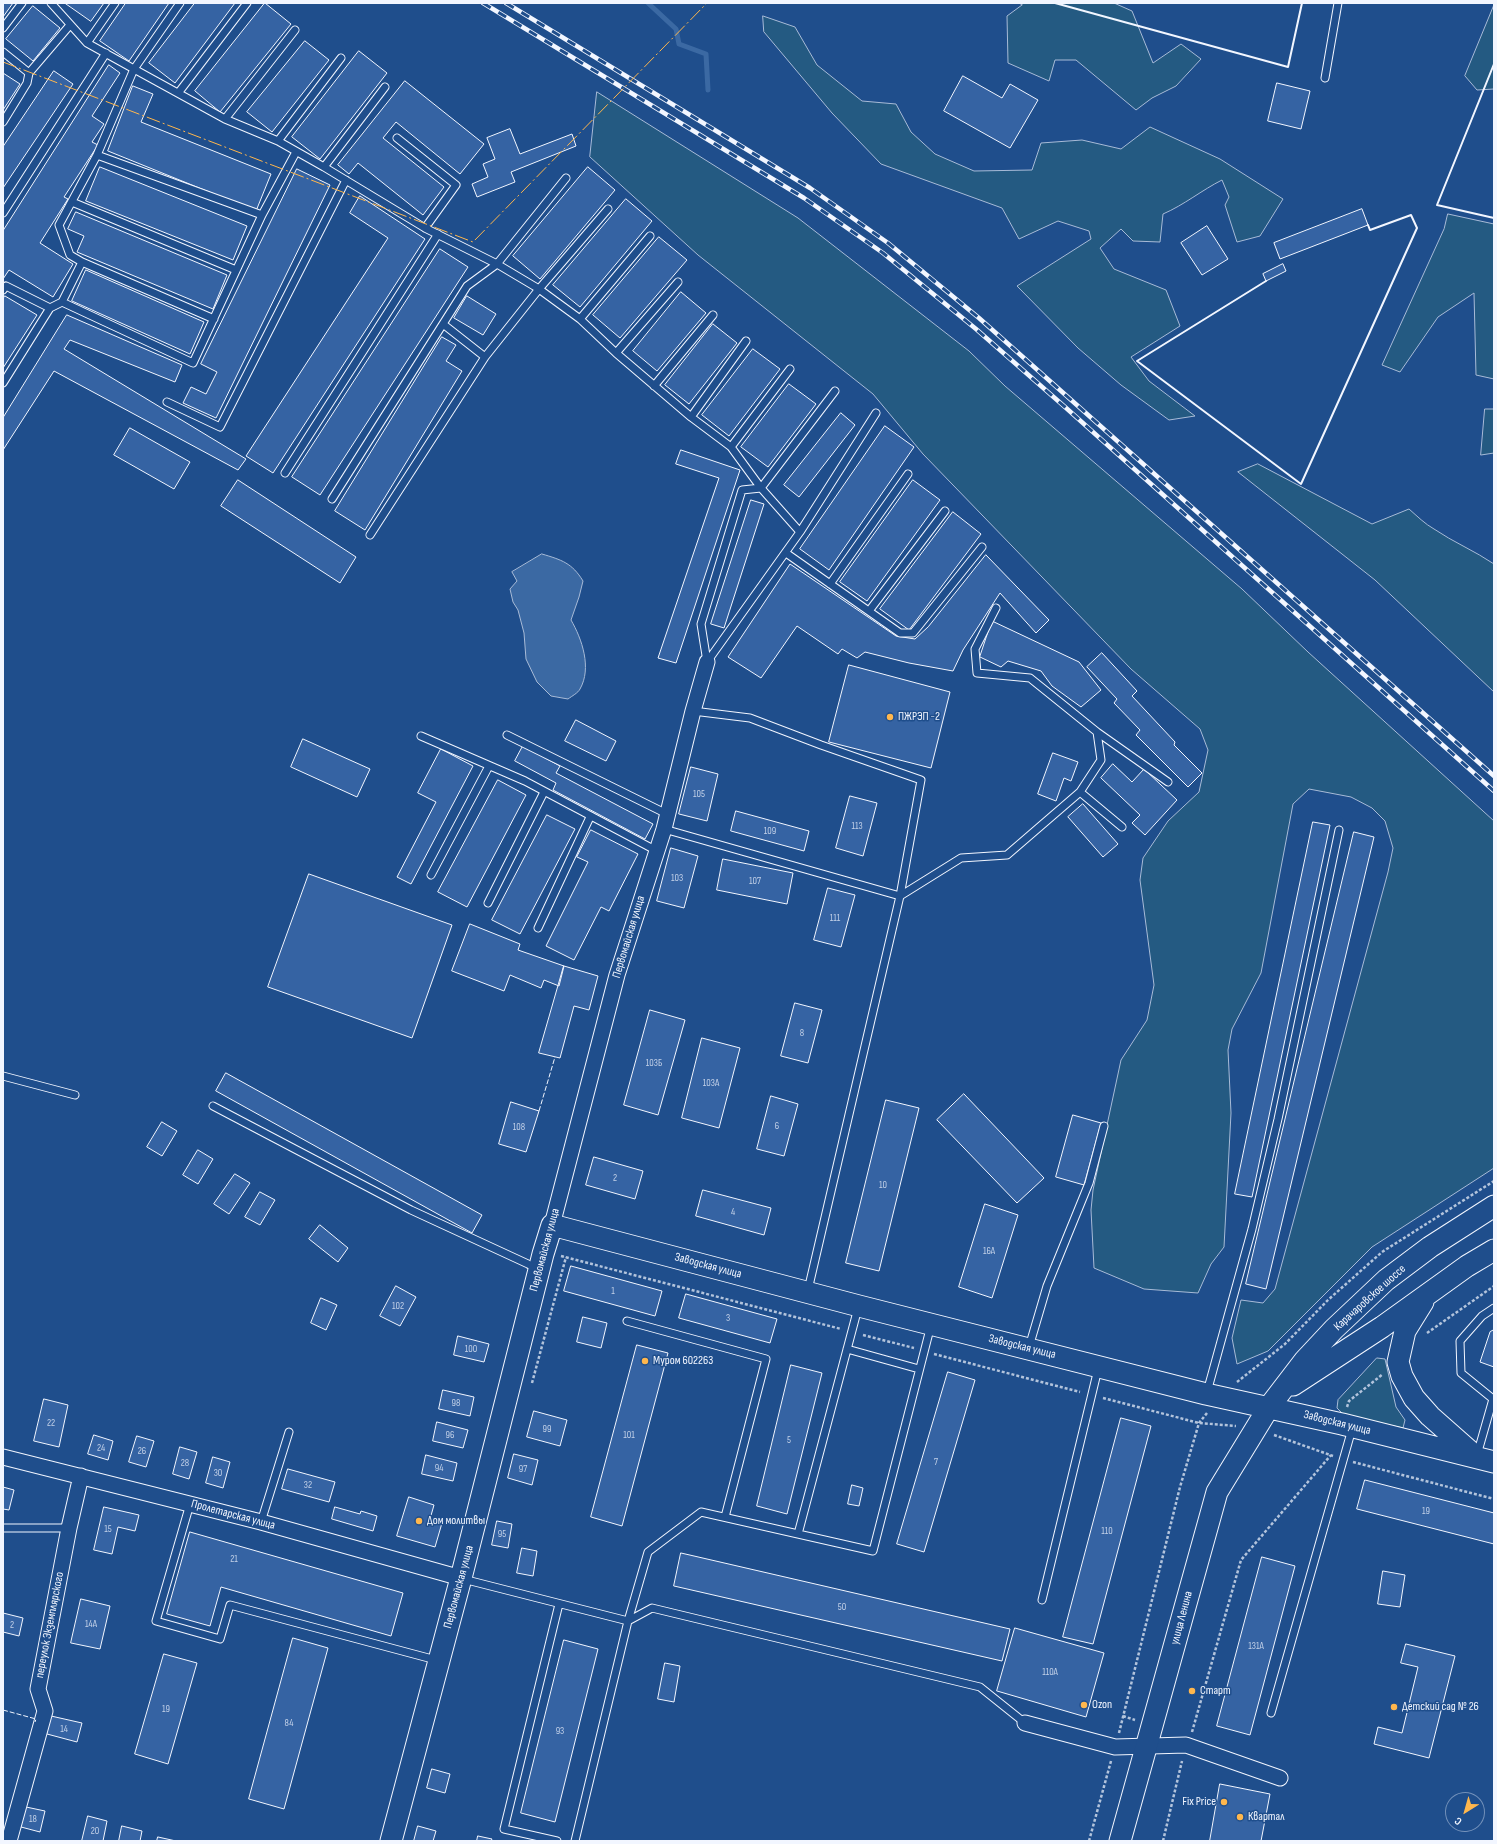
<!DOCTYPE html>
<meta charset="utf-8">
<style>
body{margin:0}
#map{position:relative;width:1497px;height:1844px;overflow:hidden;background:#1f4e8c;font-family:"Sofia Sans Condensed",sans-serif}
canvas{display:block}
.frame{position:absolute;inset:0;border:4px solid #f2f6ff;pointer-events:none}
.north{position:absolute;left:1445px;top:1792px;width:40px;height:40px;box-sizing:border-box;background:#1f4e8c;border:1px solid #7391ba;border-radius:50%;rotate:217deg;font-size:11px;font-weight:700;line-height:16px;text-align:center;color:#f2f6ff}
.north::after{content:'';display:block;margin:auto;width:14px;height:18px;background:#ffb74d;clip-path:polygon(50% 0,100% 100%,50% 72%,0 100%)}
</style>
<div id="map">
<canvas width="1497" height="1844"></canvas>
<div class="frame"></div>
<div class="north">С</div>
</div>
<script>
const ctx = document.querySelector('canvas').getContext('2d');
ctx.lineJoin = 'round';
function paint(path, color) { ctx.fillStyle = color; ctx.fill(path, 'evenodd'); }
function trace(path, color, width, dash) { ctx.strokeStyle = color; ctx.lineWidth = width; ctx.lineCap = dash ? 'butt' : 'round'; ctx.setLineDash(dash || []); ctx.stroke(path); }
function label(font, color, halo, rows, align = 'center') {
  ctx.font = font + ' "Sofia Sans Condensed",sans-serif'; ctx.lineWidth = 3; ctx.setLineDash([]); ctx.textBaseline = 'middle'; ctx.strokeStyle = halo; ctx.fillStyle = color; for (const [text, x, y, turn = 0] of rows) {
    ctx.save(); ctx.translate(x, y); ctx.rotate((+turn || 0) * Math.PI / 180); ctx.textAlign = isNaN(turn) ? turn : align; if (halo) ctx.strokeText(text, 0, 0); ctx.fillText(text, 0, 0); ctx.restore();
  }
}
const green = new Path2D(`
 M1019,3H1114L1132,11L1153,63L1181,44L1201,59L1176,86L1152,98L1136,110L1076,60H1055L1049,81L1008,63L1007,16L1022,5Z
 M1494,5V89L1477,90L1465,76Z
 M763,16L795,27L817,65L862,101L896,104L911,132L935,154L974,171L1032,170L1041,143L1082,140L1121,149L1150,127L1220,159L1283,199L1260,236L1237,242L1225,205L1229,197L1222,180C1202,190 1184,205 1163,214L1160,242L1133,241L1121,229L1100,248L1114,269L1166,290L1180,326L1131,357L1149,381L1195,416L1169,420L1121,385L1078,348L1017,286L1091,239L1089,231L1058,221L1019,239L1002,208L881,164L832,113L764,32Z
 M597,92L798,218L969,351L1005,386L1242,589L1308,652L1494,821V1168L1372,1247L1268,1351L1237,1364L1232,1338L1241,1300L1263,1303L1275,1289L1388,872L1393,848L1385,821L1372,808L1351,797L1309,789L1293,804L1261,973L1232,1029L1228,1050L1231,1113L1224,1247L1211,1264L1198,1293L1144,1289L1094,1268L1091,1210L1093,1190L1121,1060L1147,1020L1154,985L1140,880L1143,858L1168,821L1199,792L1208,750L1200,729L1131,669L923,454L873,394L698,255L590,157Z
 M1448,214L1494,224V379L1476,375L1474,293L1438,317L1400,372L1382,365L1444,229Z
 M1485,409H1494V453L1481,455Z
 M1258,464L1372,524L1409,509C1417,516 1425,524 1434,529C1453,542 1475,551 1494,564V692L1375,580L1238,472Z
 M1377,1358L1385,1359L1396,1407L1405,1420L1403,1428L1344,1415L1337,1408L1338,1400Z`);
paint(green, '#245a82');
trace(green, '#a8bbd7', 1);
const water = new Path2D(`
 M542,554C562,560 572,563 583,581L579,597L571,620C582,639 592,668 580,689C578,693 572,696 568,699L551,696L537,682L526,659L524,633L518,610L513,602L510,589L517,581L512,572Z`);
paint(water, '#3b69a3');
trace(water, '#a8bbd7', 1);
trace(new Path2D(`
 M648,3L676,29L679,44L706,54L708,90`), '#3b69a3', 5);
const building = new Path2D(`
 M3,3H13L3,17Z
 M65,3H104L91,21Z
 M126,3H169L129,61L100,41Z
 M195,3H235L175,83L149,63Z
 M265,3L291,24L220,112L195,91Z
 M33,6L60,28L33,61L6,39Z
 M305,41L329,60L272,132L247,112Z
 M359,51L387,73L320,159L292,137Z
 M109,65L120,73L92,116L104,124L92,142L98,145L64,197L68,199L40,243L73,264L53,297L9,270L3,279V231Z
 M54,71L73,84L3,188V147Z
 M3,73L20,84L3,110Z
 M963,76L1002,98L1010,84L1038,100L1010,148L944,111Z
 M405,81L484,144L460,174L396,122L383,138L444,187L423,215L358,163L349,174L338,165Z
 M1277,83L1310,91L1301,129L1268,121Z
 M133,86L153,94L141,122L271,174L256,211L108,151Z
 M510,129L520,154L572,134L576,146L511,172L515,182L477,197L472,184L488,177L483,164L495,159L487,138Z
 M100,167L247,226L233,260L86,201Z
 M588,167L615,190L540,279L513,256Z
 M297,169L330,185L216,418L183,403L191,387L206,394L217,372L201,364Z
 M360,196L425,239L273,473L246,456L388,238L350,213Z
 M626,199L652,221L580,307L553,285Z
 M1362,209L1368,225L1280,259L1274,243Z
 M76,212L227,275L213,309L77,252L84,236L68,229Z
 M1207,226L1228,259L1202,275L1181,243Z
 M659,237L687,260L620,338L593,315Z
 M440,249L468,267L320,495L292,477Z
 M1283,264L1286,271L1266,281L1263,274Z
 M86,270L204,322L190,354L72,301Z
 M681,292L706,313L657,371L633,351Z
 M5,296L37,315L3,368V299Z
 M467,296L496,314L483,335L454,318Z
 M67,315L182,365L175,382L70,340L64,349L246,459L238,470L54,371L3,450V418Z
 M713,324L737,343L689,404L665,385Z
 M442,337L456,345L446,361L462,371L365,530L335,511Z
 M753,349L780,369L729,436L702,415Z
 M789,384L816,404L768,467L741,447Z
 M841,413L855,425L799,497L784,485Z
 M885,426L914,447L829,570L800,549Z
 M130,428L190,462L174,489L114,455Z
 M681,450L740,470L676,663L658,658L719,478L676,464Z
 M238,480L356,557L340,583L221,506Z
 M913,480L940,500L867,601L840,582Z
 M751,500L764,504L724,628L711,624Z
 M953,512L981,534L909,630L880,609Z
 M986,555L1049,620L1036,633L1000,593L963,650L953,671L909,663L865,652L857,658L842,649L838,654L797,626L761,678L728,657L790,564L896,636L915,639L928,627Z
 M992,621L1079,662L1101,690L1081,707L1052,686L1041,671L1008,661L1001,667L980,657Z
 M1102,653L1137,691L1132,696L1175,742L1174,745L1202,773L1188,787L1136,735L1140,730L1114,703L1117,699L1087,667Z
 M849,665L950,692L931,768L829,742Z
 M576,720L616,741L606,761L565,741Z
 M303,739L370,769L357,797L291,767Z
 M523,746L560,766L556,773L653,824L645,839L553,790L556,783L515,761Z
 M441,749L473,766L411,884L397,877L436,802L418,793Z
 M1053,753L1078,762L1071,781L1064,778L1056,801L1038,794Z
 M1113,764L1132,782L1144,769L1177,800L1145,835L1132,823L1140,815L1101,778Z
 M691,767L718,774L707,821L679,814Z
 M498,780L526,795L467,907L438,892Z
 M850,796L877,803L863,856L836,848Z
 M1083,804L1118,844L1103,857L1068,817Z
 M736,811L809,831L804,851L731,831Z
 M547,815L575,829L520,934L492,920Z
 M1313,822L1330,825L1252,1197L1235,1194Z
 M591,830L638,854L609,911L601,907L574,960L546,946L588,862L577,857Z
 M1354,832L1374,837L1266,1289L1246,1284Z
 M671,848L698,856L684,908L657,901Z
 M723,859L793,873L787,904L717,890Z
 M309,874L452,925L412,1038L268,987Z
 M828,888L855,895L841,947L814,940Z
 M470,924L520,944L518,950L564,966L559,986L544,980L541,988L510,975L504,991L452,971Z
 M564,966L598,976L589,1010L574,1006L560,1058L539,1053Z
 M795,1003L822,1010L808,1063L781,1056Z
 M650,1010L685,1020L658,1115L624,1105Z
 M702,1038L740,1048L719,1128L682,1118Z
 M226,1073L482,1215L472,1233L216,1091Z
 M964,1094L1044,1178L1017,1203L937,1120Z
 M771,1096L798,1104L784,1156L757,1149Z
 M886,1100L919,1108L879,1271L846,1263Z
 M511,1102L539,1111L526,1152L499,1144Z
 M1073,1115L1101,1123L1084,1185L1056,1177Z
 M162,1122L177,1131L162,1156L147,1147Z
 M198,1150L213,1159L198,1184L183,1175Z
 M594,1157L643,1171L635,1199L586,1185Z
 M235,1174L250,1183L229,1214L214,1204Z
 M703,1190L771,1208L764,1235L696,1216Z
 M260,1192L275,1200L260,1225L245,1217Z
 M985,1204L1018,1215L992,1298L959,1287Z
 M320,1225L348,1248L338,1262L309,1239Z
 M571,1266L662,1291L655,1316L564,1291Z
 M396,1286L416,1297L400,1326L380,1316Z
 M686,1294L777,1319L770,1343L679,1318Z
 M321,1298L337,1305L326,1330L311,1323Z
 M583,1317L607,1323L601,1348L577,1342Z
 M1494,1330V1367L1480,1362L1490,1332Z
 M458,1336L489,1344L484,1362L454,1355Z
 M637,1345L668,1353L622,1526L591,1517Z
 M791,1365L822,1373L787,1514L757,1506Z
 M948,1372L975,1380L924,1552L897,1544Z
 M443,1390L474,1397L470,1416L439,1409Z
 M44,1399L68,1405L59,1447L34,1441Z
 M534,1411L567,1420L560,1446L527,1437Z
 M1121,1418L1151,1426L1093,1644L1063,1637Z
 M437,1422L468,1430L463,1448L433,1441Z
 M94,1435L113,1441L108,1460L88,1454Z
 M137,1436L154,1441L146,1467L129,1462Z
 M180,1447L197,1452L189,1479L173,1474Z
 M514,1454L538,1460L532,1485L508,1478Z
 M426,1455L457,1463L453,1481L422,1474Z
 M213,1457L230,1462L223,1488L206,1483Z
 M288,1469L335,1482L329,1502L282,1489Z
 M1365,1480L1494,1513V1544L1357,1509Z
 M852,1485L863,1488L859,1506L848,1504Z
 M3,1487L14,1490L9,1510L3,1509Z
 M409,1497L434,1505L430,1519L442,1523L435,1547L397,1536Z
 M104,1507L139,1515L135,1531L118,1527L112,1554L94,1550Z
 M335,1507L360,1514L361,1511L377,1516L373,1531L332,1519Z
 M497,1521L512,1524L508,1548L492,1545Z
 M190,1532L403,1593L391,1636L221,1587L210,1626L167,1614Z
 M522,1548L537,1551L533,1576L517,1573Z
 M681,1553L1010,1629L1002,1661L674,1586Z
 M1262,1557L1295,1566L1250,1735L1217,1726Z
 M1383,1571L1405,1575L1400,1607L1378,1604Z
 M81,1599L110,1606L100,1649L71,1643Z
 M3,1613L23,1618L19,1636L3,1632Z
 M1015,1628L1104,1653L1086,1717L997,1691Z
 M293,1638L328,1648L284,1809L249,1799Z
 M564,1640L598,1649L555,1822L521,1813Z
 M1406,1644L1455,1656L1429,1758L1374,1744L1378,1727L1402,1733L1418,1667L1401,1663Z
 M164,1654L197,1663L168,1764L135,1754Z
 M665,1663L680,1666L674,1702L658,1699Z
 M51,1716L82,1723L77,1742L47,1734Z
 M432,1769L450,1774L445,1793L427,1788Z
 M1220,1784L1270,1794L1261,1841H1210Z
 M26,1807L45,1811L40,1832L21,1827Z
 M88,1816L107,1821L103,1841H82Z
 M122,1826L142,1831L140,1841H119Z
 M418,1826L436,1831L433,1841H414Z
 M478,1836L492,1839L491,1841H477Z
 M158,1837L176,1841H157Z`);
paint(building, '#3563a3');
trace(building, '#f2f6ff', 1);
const lane = new Path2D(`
 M51,3L87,43L134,69L180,3
 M3,28L22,3
 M87,43L115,3
 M3,52L29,73L70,25
 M1325,78L1338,3
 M179,92L247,3
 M225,119L295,30
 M3,122L27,83L29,73
 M397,138L456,185L425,228
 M278,141L341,58
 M296,152L262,215L97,155L134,69L225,119L278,141L324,167L425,228L497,264L539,289L580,319L616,353L691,417L731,447L761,488L800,532L707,662
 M324,167L385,87
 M72,202L236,270
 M3,213L106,53
 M82,262L214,319
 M3,290L6,286L50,308
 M62,302L193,363L262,215
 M580,319L650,236
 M443,324L485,357L539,289L608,209
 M616,353L678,282
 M3,383L50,308L62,302L82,262L70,255L59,225L97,155
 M654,386L713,315
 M167,402L220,427L346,180
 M691,417L746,341
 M731,447L790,369
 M285,473L438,234
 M332,499L467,286L497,264L566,178
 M800,532L876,413
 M370,535L485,357
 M786,553L900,633H913L982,547
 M830,584L908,474
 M869,611L945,511
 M707,662L701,624L742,490L761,488L835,391
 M693,711L750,718L821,745L921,780L900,896
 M1097,732L1168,782
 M507,735L667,814
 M421,736L525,781L657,851
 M1080,792L1122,827
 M664,829L900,896L808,1290
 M431,875L489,766
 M900,896L961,858L1007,855L1080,792L1101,760L1097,732L1030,678L977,673L975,649L996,608
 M488,903L544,792
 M538,928L590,817
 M3,1076L75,1095
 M213,1106L411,1210L528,1264L537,1269
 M627,1321L766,1359L725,1517
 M1029,1347L1047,1286L1089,1183L1104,1126
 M847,1349L919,1369
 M1207,1392L1252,1229L1278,1119L1339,830
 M1477,1455L1493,1399L1461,1373L1460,1341L1482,1316L1494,1308
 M190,1504L156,1621L220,1639L230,1605L436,1660
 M261,1522L289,1432
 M3,1528H69
 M798,1534L858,1308
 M463,1579L628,1621L652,1608L980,1687L1025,1723
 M1042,1600L1098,1369
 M1271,1713L1352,1429
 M557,1841L504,1829L559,1604
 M575,1841L628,1621L648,1552L701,1512L873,1551L931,1325`);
const street = new Path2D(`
 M552,1225L617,975L664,829L693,711L707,662
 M3,1457L261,1522L461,1578
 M1025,1723L1115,1747L1186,1745L1280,1778
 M9,1841L45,1711L38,1689L69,1528L81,1476`);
const secondary = new Path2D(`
 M1423,1302L1405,1331L1398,1362L1402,1376L1414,1398L1430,1416L1473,1454
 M1293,1385L1382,1327L1467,1266L1494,1250
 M391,1841L461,1578L543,1254L552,1225L859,1306L1206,1394L1342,1424L1494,1462
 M1120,1841L1217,1492L1269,1407L1305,1360L1334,1329L1386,1280L1430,1247L1494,1206`);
trace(lane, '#f2f6ff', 9);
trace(street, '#f2f6ff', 17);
trace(secondary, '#f2f6ff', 23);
trace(new Path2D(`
 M561,1256L841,1329
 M1427,1333L1494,1286
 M863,1335L914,1348
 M934,1354L1080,1392
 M1237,1382L1285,1344L1328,1300L1382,1252L1494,1181
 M532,1383L566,1257
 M1103,1398L1199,1423L1236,1426
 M1347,1407L1349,1401L1383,1374
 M1274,1435L1333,1456
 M1353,1462L1494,1499
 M1123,1716L1135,1720
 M1192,1732L1241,1560L1331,1455
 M1119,1733L1180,1487L1199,1423L1207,1413
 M1089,1841L1111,1761
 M1163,1841L1182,1761`), '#b3c4dc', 2.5, [3, 2]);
trace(lane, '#1f4e8c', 7);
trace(street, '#1f4e8c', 15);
trace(secondary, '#1f4e8c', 21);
const rail = new Path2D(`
 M483,3L804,198L883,253L976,329L1065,407L1494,791
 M506,3L810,188L888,243L979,318L1494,776`);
trace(rail, '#f2f6ff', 4.5);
trace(rail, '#1f4e8c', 3, [9]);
trace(new Path2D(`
 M539,1111L555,1057
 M3,1710L36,1719L35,1722`), '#f2f6ff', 1, [5, 2]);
trace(new Path2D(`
 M1055,3L1288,67L1302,3
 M1494,64L1437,205L1494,218
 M1266,281L1137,361L1301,484L1417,228L1411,215L1370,230L1368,225`), '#f2f6ff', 2);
trace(new Path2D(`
 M3,62L473,242L707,3`), '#ffb74d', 1, [14, 3, 2, 3]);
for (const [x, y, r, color] of [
 [890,717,4,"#ffb74d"],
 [645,1361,4,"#ffb74d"],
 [419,1521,4,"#ffb74d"],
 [1192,1691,4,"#ffb74d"],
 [1084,1705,4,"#ffb74d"],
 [1394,1707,4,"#ffb74d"],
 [1224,1802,4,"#ffb74d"],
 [1240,1817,4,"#ffb74d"]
]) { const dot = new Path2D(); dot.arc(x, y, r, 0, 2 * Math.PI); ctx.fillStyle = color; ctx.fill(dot); trace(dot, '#1f4e8c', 1.5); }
label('10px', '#c3d1e8', null, [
 ["105",699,794],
 ["113",857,826],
 ["109",770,831],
 ["103",677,878],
 ["107",755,881],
 ["111",835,918],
 ["8",802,1033],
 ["103Б",654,1063],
 ["103А",711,1083],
 ["6",777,1126],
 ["108",519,1127],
 ["2",615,1178],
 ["10",883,1185],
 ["4",733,1212],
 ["16А",989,1251],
 ["1",613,1291],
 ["102",398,1306],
 ["3",728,1318],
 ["100",471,1349],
 ["98",456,1403],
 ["22",51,1423],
 ["99",547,1429],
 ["96",450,1435],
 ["101",629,1435],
 ["5",789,1440],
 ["24",101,1448],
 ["26",142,1451],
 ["7",936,1462],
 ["28",185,1463],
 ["94",439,1468],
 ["97",523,1469],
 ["30",218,1473],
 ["32",308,1485],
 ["19",1426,1511],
 ["15",108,1529],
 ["110",1107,1531],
 ["95",502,1534],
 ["21",234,1559],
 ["50",842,1607],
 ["14А",91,1624],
 ["2",12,1625],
 ["131А",1256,1646],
 ["110А",1050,1672],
 ["19",166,1709],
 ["84",289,1723],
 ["14",64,1729],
 ["93",560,1731],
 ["18",33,1819],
 ["20",95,1831]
]);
label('12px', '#f2f6ff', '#1f4e8c', [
 ["ПЖРЭП -2",898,717],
 ["Муром 602263",653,1361],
 ["Дом молитвы",427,1521],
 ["Старт",1200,1691],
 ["Ozon",1092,1705],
 ["Детский сад № 26",1402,1707],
 ["Fix Price",1216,1802,"right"],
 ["Квартал",1248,1817]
], 'left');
label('12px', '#f2f6ff', '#1f4e8c', [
 ["Первомайская улица",629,937,-73],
 ["Первомайская улица",545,1250,-75],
 ["Заводская улица",708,1266,15],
 ["Карачаровское шоссе",1370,1298,-42],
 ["Заводская улица",1022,1347,14],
 ["Заводская улица",1337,1423,14],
 ["Пролетарская улица",233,1515,15],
 ["Первомайская улица",459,1587,-75],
 ["улица Ленина",1182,1618,-75],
 ["переулок Экземплярского",50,1625,-79]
]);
</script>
